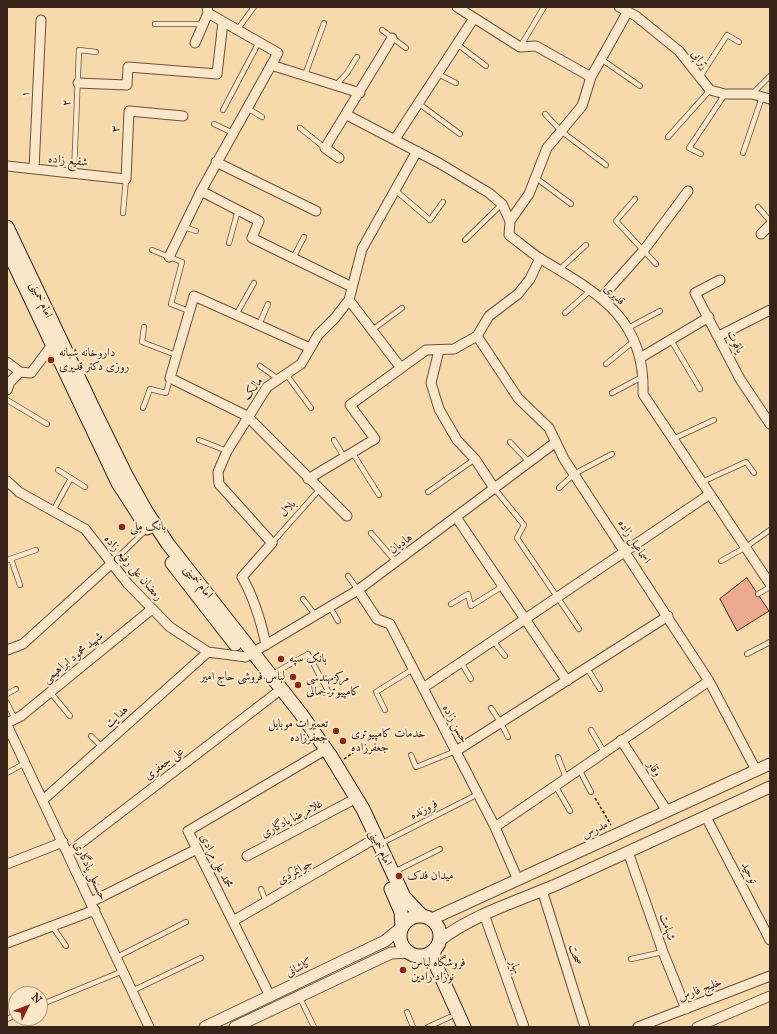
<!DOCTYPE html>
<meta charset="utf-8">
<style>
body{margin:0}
#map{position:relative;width:777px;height:1034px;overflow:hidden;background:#f7daac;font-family:"IM FELL Great Primer",serif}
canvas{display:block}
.frame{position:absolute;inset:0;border:8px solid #382319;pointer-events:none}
.north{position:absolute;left:8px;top:986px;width:40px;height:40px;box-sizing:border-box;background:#fae7c9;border:1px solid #ac9983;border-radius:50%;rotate:47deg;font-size:11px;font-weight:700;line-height:16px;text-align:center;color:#382319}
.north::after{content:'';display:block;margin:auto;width:14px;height:18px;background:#8f2418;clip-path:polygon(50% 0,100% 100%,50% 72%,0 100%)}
</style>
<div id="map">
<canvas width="777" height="1034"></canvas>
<div class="frame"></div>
<div class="north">N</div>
</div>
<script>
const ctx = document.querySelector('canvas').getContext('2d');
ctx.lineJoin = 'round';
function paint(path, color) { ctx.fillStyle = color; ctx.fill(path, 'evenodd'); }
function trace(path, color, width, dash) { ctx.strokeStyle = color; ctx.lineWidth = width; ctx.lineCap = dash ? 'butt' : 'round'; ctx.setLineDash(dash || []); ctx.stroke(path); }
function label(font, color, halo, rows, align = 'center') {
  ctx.font = font + ' "IM FELL Great Primer",Amiri,serif'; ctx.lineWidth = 4; ctx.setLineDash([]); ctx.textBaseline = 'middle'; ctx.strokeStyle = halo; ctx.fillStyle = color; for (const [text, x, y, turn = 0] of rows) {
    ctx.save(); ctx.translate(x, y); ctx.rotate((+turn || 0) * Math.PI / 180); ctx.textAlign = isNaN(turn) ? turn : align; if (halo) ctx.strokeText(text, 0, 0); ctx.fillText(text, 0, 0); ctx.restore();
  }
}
const building = new Path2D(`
 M747,578L769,611L737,631L720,599Z`);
paint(building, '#eaaa91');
trace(building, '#382319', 1);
const service = new Path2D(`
 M155,24H203
 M237,30L254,7
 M382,30L406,48
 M457,44L486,66
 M520,47L544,7
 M601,59L640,86
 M438,74L456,83
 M305,75L324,23
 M700,77L727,35L739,42
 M336,85L347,73L357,57
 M752,94L770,76
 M418,103L460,134
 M247,108L262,117
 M223,110L259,42
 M545,114L561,131L606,165
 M214,124L233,133
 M300,128L325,148
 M668,137L710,90
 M743,153L762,97
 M701,154L689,148L725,94
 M74,173L79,50L96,52
 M536,178L571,204
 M395,190L430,220L443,202
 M635,199L616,221L656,264
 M758,207L770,221
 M123,213L126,179
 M184,227L196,231
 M465,240L502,204
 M229,243L238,210
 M152,250L182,262L171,304L189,311
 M293,258L304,237
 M560,269L586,245
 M565,313L591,290
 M236,315L254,283
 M259,325L268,304
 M144,327L142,342L176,355
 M628,328L660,311
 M372,330L402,308
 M671,340L700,389
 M606,364L634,341
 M260,366L278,379
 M286,374L311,408
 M612,393L642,377
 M7,400L47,424
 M143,408L150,389L166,393L170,378
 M673,439L714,420
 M199,440L227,451
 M334,440L344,457
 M510,442L529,462
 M352,452L379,495
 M58,470L85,487
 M702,482L746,462L754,473
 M494,488L524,525L517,538L579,629
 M559,488L574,474L612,454
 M428,492L475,459
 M53,511L71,478
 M371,533L396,562
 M272,543L319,490
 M11,559L20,585
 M7,560L36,550
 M721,561L746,547L770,530
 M111,564L147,529
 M348,576L358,590
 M758,594L770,587
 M303,599L316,616
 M451,604L468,594L471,606L503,586
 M330,607L338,621
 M493,641L505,656
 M747,654L770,642
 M461,662L471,679
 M587,668L600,689
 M271,675L308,654L328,691
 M50,692L70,716
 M7,694L16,689
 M7,703L15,719
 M491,708L501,723L508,737
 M385,710L376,692L413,669
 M591,730L604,752
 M91,736L102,747
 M411,755L416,767L456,751
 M558,757L566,778
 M579,769L591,792
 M7,773L25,763
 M555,785L570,811
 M380,844L478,794
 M291,870L298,884
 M394,872L440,849
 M261,889L266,902
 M52,926L66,946
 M117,957L186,922
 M631,959L663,952
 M132,991L201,958
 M299,996L314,1027
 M40,1005L123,971
 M407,1012L413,1027
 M7,1019L16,1015
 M428,1027L450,1017`);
const minor = new Path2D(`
 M457,7L520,47L536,46L591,77
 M619,7L636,16L679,51L710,90L725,94H752L770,99
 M195,43L208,13L207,7
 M271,65L360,93
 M78,83L127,85L128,67L217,74L223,22
 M347,115L439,163L489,193L502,204L510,221L509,235C520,243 530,252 541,259C598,293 646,319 643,394L770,584
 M395,139L474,18
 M339,158L325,148L392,38
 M216,162L316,211
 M7,166L126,179L129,111L183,116
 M34,169L41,20
 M201,191L278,53L208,13
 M510,221L529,194L547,148L582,106L591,77L628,11
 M761,234L770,225
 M169,257L201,191L259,221L252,238L352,287
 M720,280L695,293L740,379L770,424
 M601,298L644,250L688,191
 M349,300L401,368
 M477,336L518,398L549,428L564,459L709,681L756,770
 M719,336L770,310
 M310,348L194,296L170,378L247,416L347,516
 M439,350L431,383L439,409L457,440L475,459L494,488
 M640,358L709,317
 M7,362L20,372
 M7,390L10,382L20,372L31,373L52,345
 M308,479L375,439L350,405L426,350L454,349L477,336L489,316L518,294L530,279L540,258
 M7,481L19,492L85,529L128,584L170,627L208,652L246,657
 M456,517L567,681
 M358,590L377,619L390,624L495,827L518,880
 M266,645C261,621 254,598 242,577L272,543L219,484L218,472L227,451L267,387L301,364L318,335L335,318L349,300L362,249L417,151
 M7,650L23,644L111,564
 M252,653L358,590L556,442
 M423,688L710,494
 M7,723L21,716L152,609
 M7,725L149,1027
 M621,740L667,811
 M456,751L668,616
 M43,800L208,652
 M706,817L770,940
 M495,827L709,681
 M628,852L663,952L686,1009
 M68,853L275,694
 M247,856L349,802
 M7,864L63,842
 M542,890L585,1027
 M91,902L197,849
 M484,914L524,1027
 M233,921L369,842
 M7,943L95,910
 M270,996L188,831L320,753
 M638,1027L770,976
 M697,1027L770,996`);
const tertiary = new Path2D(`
 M432,919L770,764
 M440,940C476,913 519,901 560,883C630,851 700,819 770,787
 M205,1027L385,941L402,927
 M235,1027L391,953L408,952`);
const secondary = new Path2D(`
 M7,227L95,412L127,477L146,511L168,544L301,714L330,755L363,809L404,897L422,916
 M7,249L118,483L147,528
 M172,563L235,644
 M391,889L401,912L402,927
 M400 936a20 20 0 1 1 40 0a20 20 0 1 1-40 0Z
 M434,950V961L464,1027`);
trace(service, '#68513e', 6);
trace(minor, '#68513e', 11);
trace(tertiary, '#68513e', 13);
trace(secondary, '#382319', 15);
trace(new Path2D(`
 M344,759L360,748
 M595,798L611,825`), '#382319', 1.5, [3, 2]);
trace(service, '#fae7c9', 4.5);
trace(minor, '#fae7c9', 9);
trace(tertiary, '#fae7c9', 11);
trace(secondary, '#fae7c9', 13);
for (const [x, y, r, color] of [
 [51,360,4,"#8f2418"],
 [122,527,4,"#8f2418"],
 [281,659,4,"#8f2418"],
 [293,677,4,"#8f2418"],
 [298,685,4,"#8f2418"],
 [336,731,4,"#8f2418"],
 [343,741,4,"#8f2418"],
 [399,876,4,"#8f2418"],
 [403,970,4,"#8f2418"]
]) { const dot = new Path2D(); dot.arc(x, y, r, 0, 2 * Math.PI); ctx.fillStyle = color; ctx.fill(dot); trace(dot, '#fae7c9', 1.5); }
label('12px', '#382319', '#fae7c9', [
 ["ترابی",699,59,54],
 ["۱",26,94,-87],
 ["۲",67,103,-88],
 ["۳",116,129,-88],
 ["شفیع زاده",68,161,6],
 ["قدیری",614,295,43],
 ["امام خمینی",41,300,65],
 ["یاقوت",735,342,63],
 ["مالک",253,389,-52],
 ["بلال",288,509,-48],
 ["اسماعیل زاده",634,542,57],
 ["هادیان",401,544,-36],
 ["رمضان علی رفیع زاده",133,568,49],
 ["امام خمینی",198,582,52],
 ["شهید محمود ابراهیمی",73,658,-39],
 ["هدایت",117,717,-42],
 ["حسن زاده",455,724,62],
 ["علی جعفری",164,764,-37],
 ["وقار",654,769,57],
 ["فروزنده",424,810,-27],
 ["غلامرضا یادگاری",292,819,-28],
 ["مدرس",595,830,-25],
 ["امام خمینی",380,848,64],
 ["محمد علی مرادی",216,861,63],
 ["حسنعلی یادگاری",90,871,65],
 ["جوانمردی",295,872,-30],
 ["توحید",749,873,63],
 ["شهامت",667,927,71],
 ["صحت",575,955,73],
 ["بهار",515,967,70],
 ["کاشانی",299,968,-26],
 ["خلیج فارس",700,990,-21]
]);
label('12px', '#382319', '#fae7c9', [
 ["داروخانه شبانه",59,353],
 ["روزی دکتر قدیری",59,367],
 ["بانک ملی",130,527],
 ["بانک سپه",289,659],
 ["لباس فروشی حاج امیر",285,677,"right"],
 ["مرکزمهندسی",306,678],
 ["کامپیوتر جمالی",306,692],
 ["تعمیرات موبایل",328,724,"right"],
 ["جعفرزاده",328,738,"right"],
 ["خدمات کامپیوتری",351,734],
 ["جعفرزاده",351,748],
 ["میدان فدک",407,876],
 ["فروشگاه لباس",411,963],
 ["نوزاد رادین",411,977]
], 'left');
</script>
